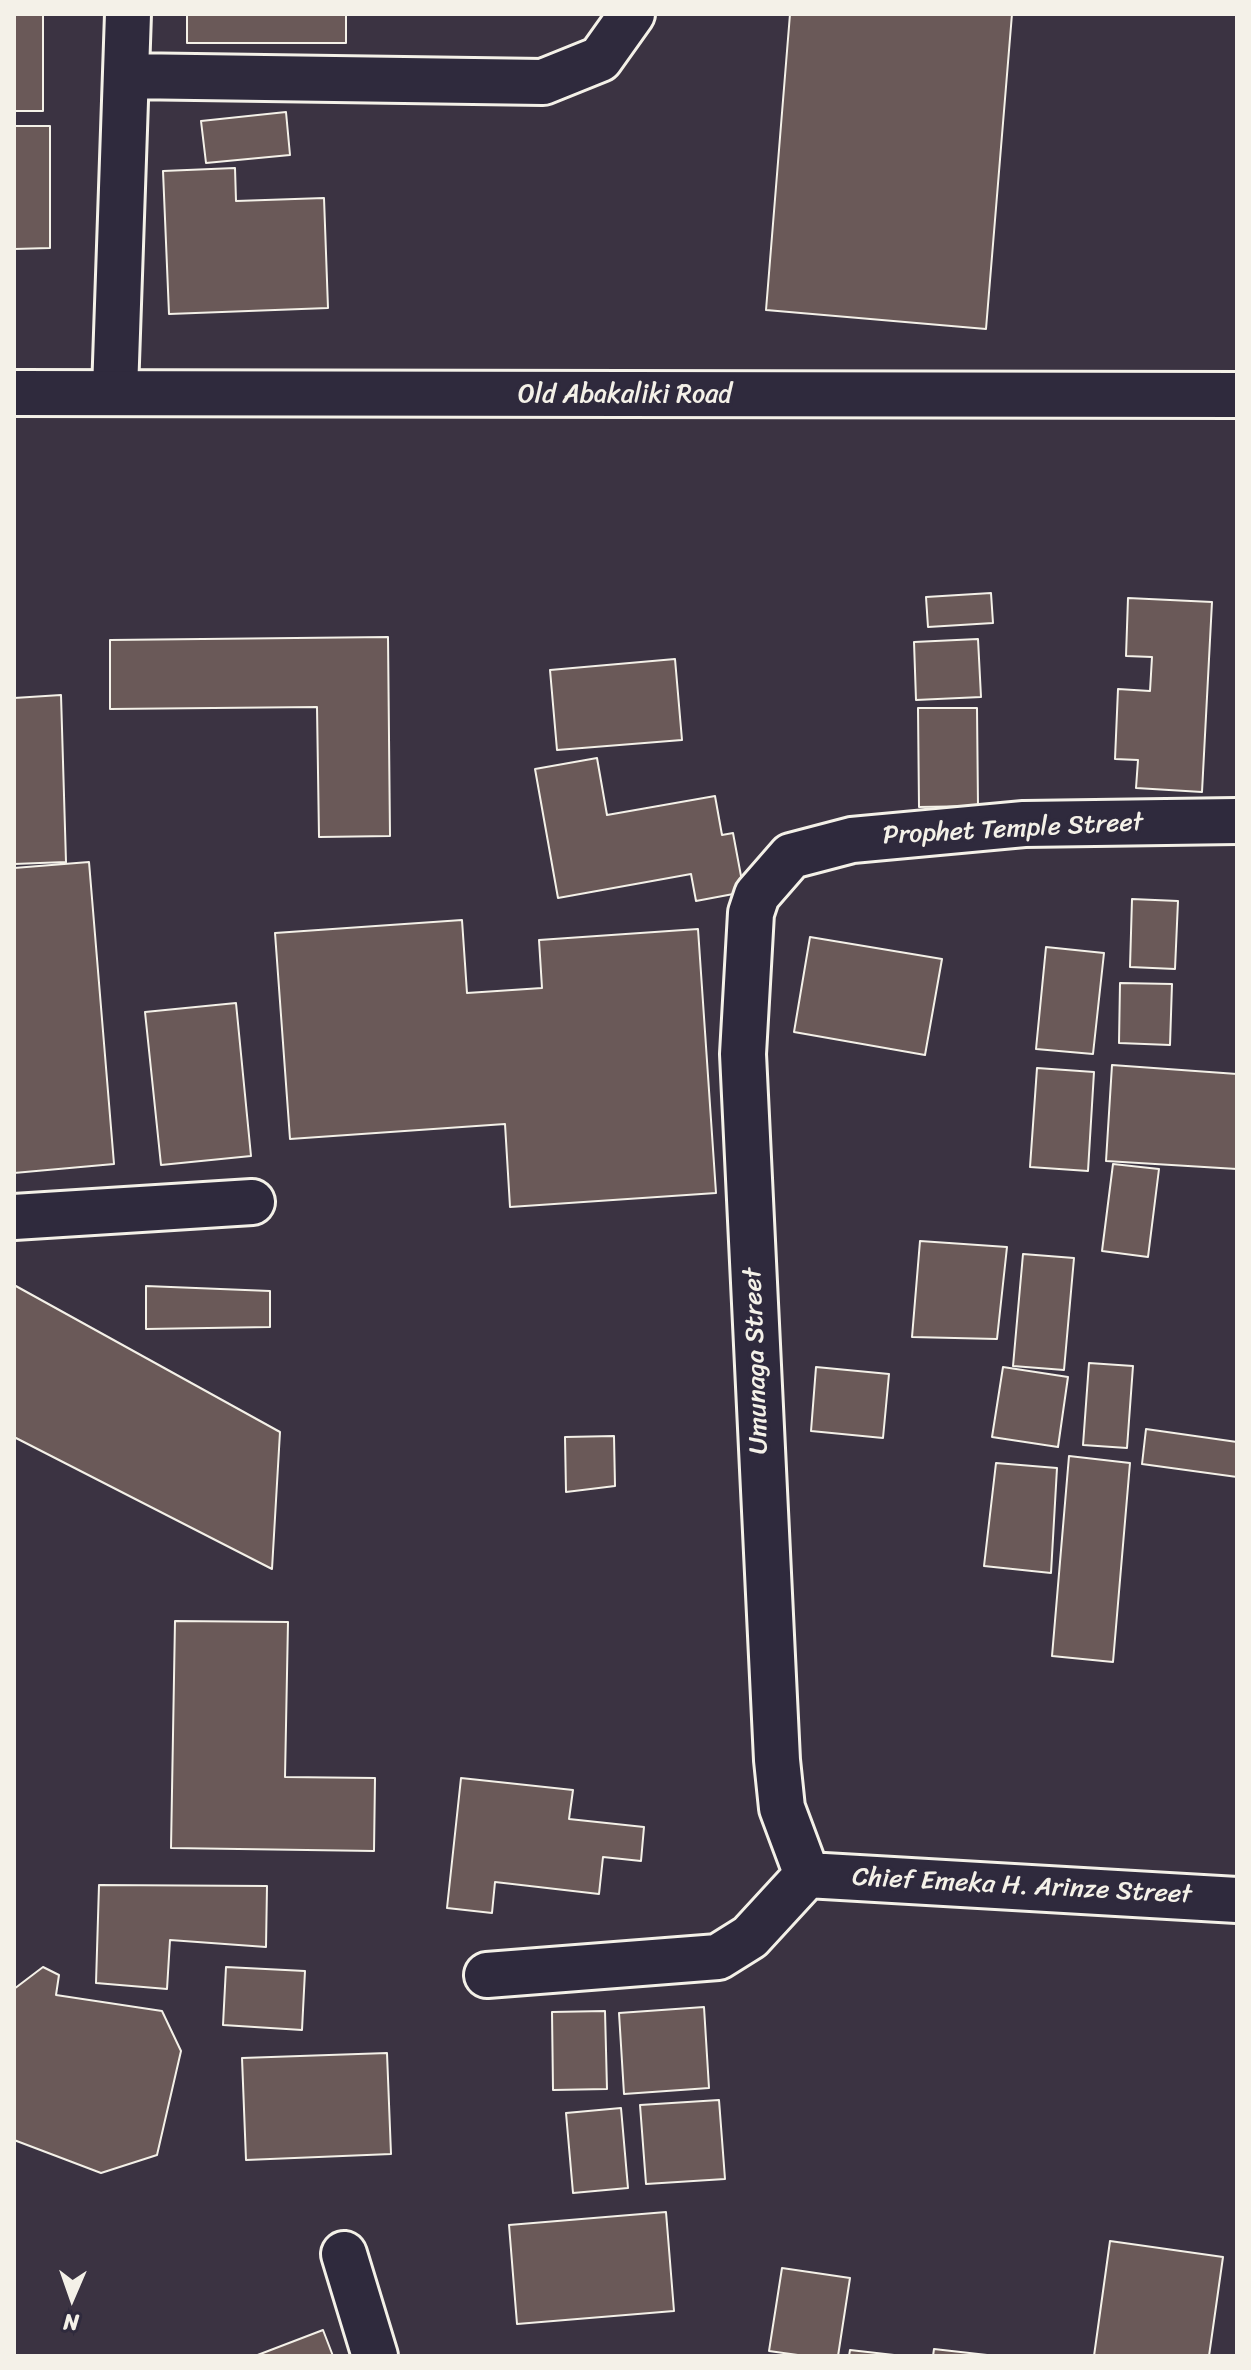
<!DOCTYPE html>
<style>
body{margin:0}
#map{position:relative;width:1251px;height:2370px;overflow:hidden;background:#3b3342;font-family:Sriracha,sans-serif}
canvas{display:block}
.frame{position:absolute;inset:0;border:16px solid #f4f1e8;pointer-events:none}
.north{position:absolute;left:32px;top:2258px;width:80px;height:80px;-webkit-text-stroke:6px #2f2a3d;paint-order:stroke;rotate:182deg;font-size:22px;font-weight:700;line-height:32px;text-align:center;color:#f4f1e8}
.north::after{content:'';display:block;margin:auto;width:28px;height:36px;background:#f4f1e8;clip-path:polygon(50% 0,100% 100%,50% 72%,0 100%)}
</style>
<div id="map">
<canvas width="1251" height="2370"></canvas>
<div class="frame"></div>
<div class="north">N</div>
</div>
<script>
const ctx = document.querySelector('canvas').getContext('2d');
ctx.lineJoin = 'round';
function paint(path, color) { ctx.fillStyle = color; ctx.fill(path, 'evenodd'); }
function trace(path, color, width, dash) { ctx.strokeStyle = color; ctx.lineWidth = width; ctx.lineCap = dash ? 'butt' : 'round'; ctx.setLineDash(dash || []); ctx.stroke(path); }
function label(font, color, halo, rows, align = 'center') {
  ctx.font = font + ' Sriracha,sans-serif'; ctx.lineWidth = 7; ctx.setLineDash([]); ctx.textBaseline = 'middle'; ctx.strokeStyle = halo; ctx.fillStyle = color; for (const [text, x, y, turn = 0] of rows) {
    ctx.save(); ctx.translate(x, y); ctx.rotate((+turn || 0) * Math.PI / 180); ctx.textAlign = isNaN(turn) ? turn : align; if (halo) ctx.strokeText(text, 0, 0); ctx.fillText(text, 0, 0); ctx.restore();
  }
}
const building = new Path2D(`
 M14,14H43V111H14Z
 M187,14H346V43H187Z
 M790,14H1012L986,329L766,310Z
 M286,112L290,155L206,163L201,121Z
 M14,126H50V248L14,249Z
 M235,168L236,201L324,198L328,308L169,314L163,171Z
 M991,593L993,623L928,627L926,597Z
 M1128,598L1212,602L1202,792L1136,788L1138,760L1115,759L1118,689L1150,691L1152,657L1126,656Z
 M388,637L390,836L319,837L317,707L110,709V640Z
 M978,639L981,697L916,700L914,642Z
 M675,659L682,740L557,750L550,670Z
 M61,695L66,862L14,864V698Z
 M918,708H977L978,806L919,807Z
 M597,758L607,815L715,796L722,835L733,833L744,892L696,901L691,874L558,898L535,769Z
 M89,862L114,1164L14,1173V868Z
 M1132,899L1178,901L1175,969L1130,967Z
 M462,920L467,993L542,988L539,940L698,929L716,1193L510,1207L505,1124L290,1139L275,933Z
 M810,937L942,959L925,1055L794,1032Z
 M1046,947L1104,953L1093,1054L1036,1049Z
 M1120,983L1172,984L1170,1045L1119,1043Z
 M236,1003L251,1156L161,1165L145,1012Z
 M1112,1065L1237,1074V1169L1106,1161Z
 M1037,1068L1094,1072L1088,1171L1030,1167Z
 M1113,1164L1159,1169L1148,1257L1102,1251Z
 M920,1241L1007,1247L997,1339L912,1337Z
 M1023,1254L1074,1258L1064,1370L1013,1366Z
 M14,1285L280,1432L272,1569L14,1437Z
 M146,1286L270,1291V1327L146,1329Z
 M1089,1363L1133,1366L1127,1448L1083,1445Z
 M816,1367L889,1374L883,1438L811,1431Z
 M1003,1367L1068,1377L1058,1447L992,1437Z
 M1146,1429L1237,1442V1477L1142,1464Z
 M614,1436L615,1486L566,1492L565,1437Z
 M1069,1456L1130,1463L1113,1662L1052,1656Z
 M996,1463L1057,1468L1051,1573L984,1566Z
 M175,1621L288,1622L285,1777L375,1778L374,1851L171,1848Z
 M461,1778L573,1790L569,1819L644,1827L641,1861L603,1857L599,1894L495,1882L492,1913L447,1908Z
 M99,1885L267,1886L266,1947L170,1940L167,1989L96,1983Z
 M43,1967L59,1975L56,1995L162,2011L181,2051L157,2155L101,2173L14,2140V1989Z
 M226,1967L305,1971L302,2030L223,2025Z
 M704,2007L709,2088L624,2094L619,2013Z
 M605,2011L607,2089L553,2090L552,2012Z
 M387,2053L391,2154L246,2160L242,2058Z
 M719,2100L725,2179L646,2184L640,2105Z
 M621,2108L628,2188L573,2193L566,2113Z
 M666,2212L674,2311L517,2324L509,2225Z
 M1110,2241L1223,2257L1209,2356H1094Z
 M782,2268L850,2278L838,2356H805L769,2351Z
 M323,2330L333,2356H255Z
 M934,2349L996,2356H933Z
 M850,2350L903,2356H849Z`);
paint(building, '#6a5958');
trace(building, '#f4f1e8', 2);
const minor = new Path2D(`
 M126,76L543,82L600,59L632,14
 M115,391L128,14
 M14,1217L252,1202
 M807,1875L782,1808L777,1760L743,1054L751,913L757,895L791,856L852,840L1024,824L1237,821
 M807,1875L1237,1900
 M487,1975L718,1957L750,1937L807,1875
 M344,2254L375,2356`);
const major = new Path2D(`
 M14,393L1237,395`);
trace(minor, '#f4f1e8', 50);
trace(major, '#f4f1e8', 50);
trace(minor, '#2f2a3d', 44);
trace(major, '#2f2a3d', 44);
label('26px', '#f4f1e8', '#2f2a3d', [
 ["Old Abakaliki Road",625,395],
 ["Prophet Temple Street",1013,830,-3],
 ["Umunaga Street",757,1361,-92],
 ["Chief Emeka H. Arinze Street",1022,1887,3]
]);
</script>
